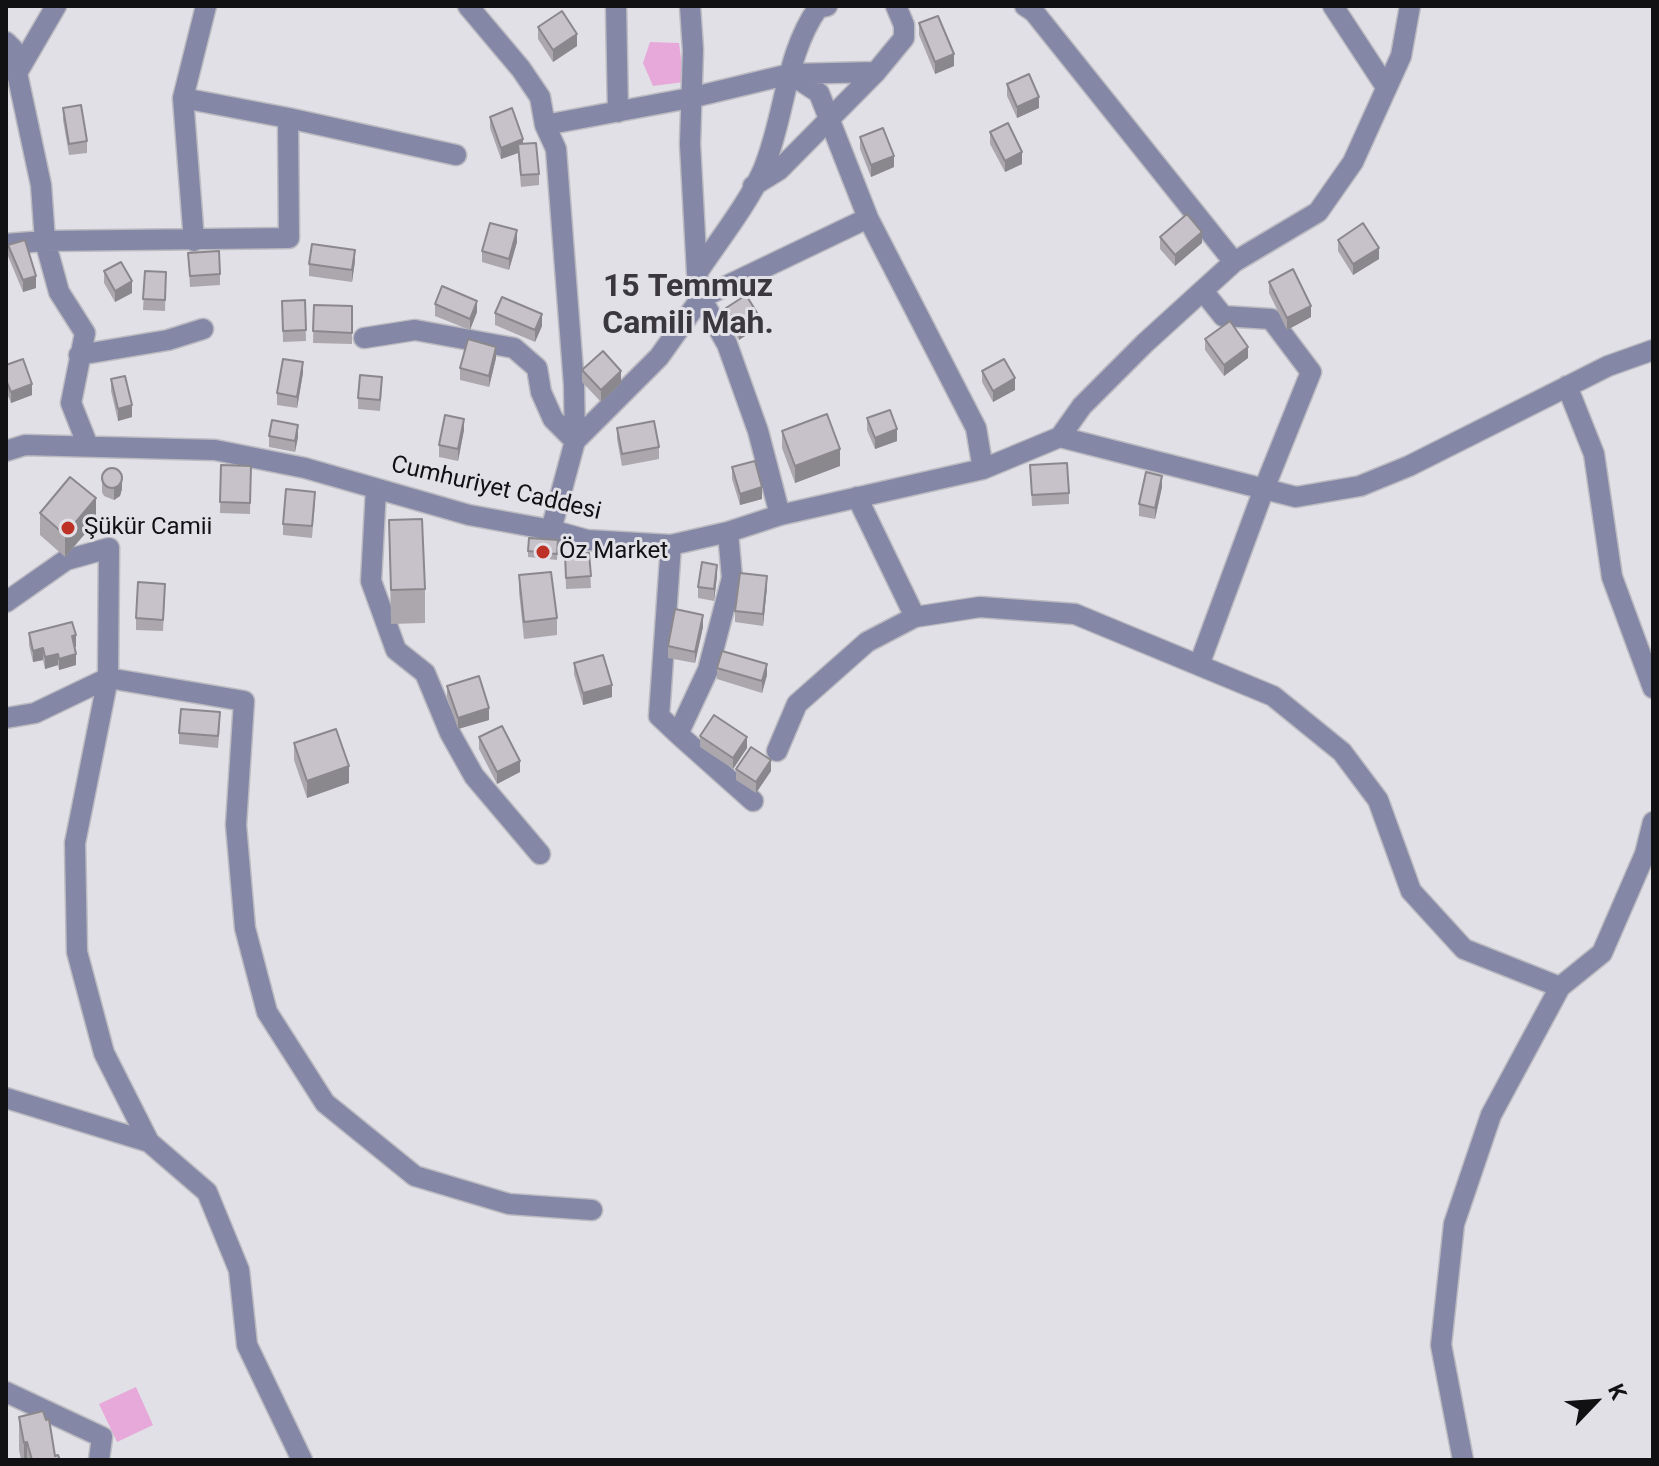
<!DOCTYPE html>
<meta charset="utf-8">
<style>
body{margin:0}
#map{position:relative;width:1659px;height:1466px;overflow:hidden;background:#e1e0e7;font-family:Roboto,sans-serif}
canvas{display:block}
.frame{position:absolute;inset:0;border:8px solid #111113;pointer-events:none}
.north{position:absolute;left:1555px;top:1362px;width:80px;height:80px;-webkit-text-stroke:6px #e1e0e7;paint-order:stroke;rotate:65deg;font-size:22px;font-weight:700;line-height:32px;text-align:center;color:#111113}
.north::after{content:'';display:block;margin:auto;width:28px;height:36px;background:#111113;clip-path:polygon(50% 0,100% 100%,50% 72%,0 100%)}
</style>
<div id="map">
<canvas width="1659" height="1466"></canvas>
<div class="frame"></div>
<div class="north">K</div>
</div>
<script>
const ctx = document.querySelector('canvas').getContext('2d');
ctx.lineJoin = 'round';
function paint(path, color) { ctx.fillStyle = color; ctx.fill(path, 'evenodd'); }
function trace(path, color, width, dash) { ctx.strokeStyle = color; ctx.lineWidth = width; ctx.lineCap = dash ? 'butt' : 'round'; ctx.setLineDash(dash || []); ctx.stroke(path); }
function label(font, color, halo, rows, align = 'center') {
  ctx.font = font + ' Roboto,sans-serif'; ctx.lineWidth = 6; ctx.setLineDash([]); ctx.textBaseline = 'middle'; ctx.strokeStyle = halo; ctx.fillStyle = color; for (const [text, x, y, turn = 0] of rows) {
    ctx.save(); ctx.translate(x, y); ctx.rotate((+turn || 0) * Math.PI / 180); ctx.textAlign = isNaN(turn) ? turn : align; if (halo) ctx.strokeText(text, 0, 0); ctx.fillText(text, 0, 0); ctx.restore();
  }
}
paint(new Path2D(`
 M650,42L679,43L684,82L653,86L643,63Z
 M136,1387L153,1425L117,1442L99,1404Z`), '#e6a9d9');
const minor = new Path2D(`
 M56,6L17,73L41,185L45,241L59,292L85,333L71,403L88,446
 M616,6L618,112
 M690,6L693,50L690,144L697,273
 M1025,6L1034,12L1234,262
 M1333,6L1386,87
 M6,42L13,49L17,73
 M790,74L819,93L868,218L976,428L983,469
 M183,98L288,118
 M545,125L690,98L790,74L876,72
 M753,186L779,170L876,72L904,38V25L896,6
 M194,241L183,98L206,6
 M6,244L45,241L289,238L288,118L456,155
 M364,338L415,330L514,348L537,368L541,392L553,419L575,441L574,385L556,149L545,125L540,97L521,69L468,6
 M79,355L168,340L203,329
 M1567,386L1594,454L1612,577L1653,688
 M1060,437L1296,497L1360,486L1409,466L1608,366L1653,350
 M1060,437L1082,406L1145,343L1234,262L1318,212L1353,162L1401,56L1410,6
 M6,451L25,445L215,450L305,468L469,515L551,530L587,540L671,545L728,532L780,515L983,469L1060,437
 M376,489L371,581L396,650L425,673L450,733L474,776L540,854
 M857,497L915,617
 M780,515L758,431L727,344L701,298L868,218
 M551,530L575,441L659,357L701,298L697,273C717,243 749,202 763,170C785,118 785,54 818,8L827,6
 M728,532L732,578L708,670L678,734L753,801
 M671,545L659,716L678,734
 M6,602L66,560L109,548L108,678L35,713L6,718
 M1199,665L1264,489L1311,372L1271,319L1223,316L1203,291
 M777,751L797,704L867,642L915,617L980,607L1075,614L1273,696L1342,752L1378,800L1411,891L1464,949L1560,987
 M6,1098L149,1142L207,1192L239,1270L247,1345L302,1460
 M149,1142L104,1053L77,952L75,843L108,678L244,701L236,825L245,928L267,1012L325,1103L415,1176L509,1204L592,1210
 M6,1392L102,1437L99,1460
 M1463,1460L1441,1345L1454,1224L1491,1115L1560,987L1602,953L1645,854L1653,822`);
trace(minor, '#bcbbc1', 23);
trace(minor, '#8488a6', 20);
paint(new Path2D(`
 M919,23L954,66L935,74L919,35Z
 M538,27L577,46L553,62L538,39Z
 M1007,84L1039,108L1017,118L1007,96Z
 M63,108L87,141V153L69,155L63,120Z
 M490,117L523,144L539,174V185L521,187L518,153L501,159L490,128Z
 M990,132L1022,164L1005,172L990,144Z
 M860,137L894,167L871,177L860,149Z
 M1160,237L1202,243L1175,266L1160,249Z
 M1338,240L1379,259L1353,275L1338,251Z
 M517,242L509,270L482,262V251Z
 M8,245L36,288L23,292L8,256Z
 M188,253L220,274V285L190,287Z
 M355,261L352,282L309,276V264Z
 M104,271L132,293L115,302L104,283Z
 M145,271L166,272L165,311L143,310Z
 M1269,282L1311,317L1287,330L1269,293Z
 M305,300L306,341L283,342L282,301Z
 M435,304L477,312L470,330L435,316Z
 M314,305L352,306V344L313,343Z
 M726,308L759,327L739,340L726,319Z
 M495,313L542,326L535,342L495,325Z
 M1205,339L1248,358L1224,376L1205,350Z
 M496,358L489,387L460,380V368Z
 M6,365L32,395L11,403L6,391Z
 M582,370L621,383L601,402L582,382Z
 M982,371L1015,390L993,402L982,382Z
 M303,373L297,408L277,405V393Z
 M111,379L132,417L118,421L111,391Z
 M382,389L380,411L358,409V398Z
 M867,418L897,441L875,449L867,430Z
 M617,428L659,447V459L622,466L617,439Z
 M464,430L458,461L439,457V445Z
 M782,431L840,466L795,483L782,448Z
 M269,436L298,437L295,452L269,447Z
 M221,465L251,466L250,514L220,513Z
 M1030,465L1069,493V504L1032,506Z
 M732,467L762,499L740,505L732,479Z
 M102,480L122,489L120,496L114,500L104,496L102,492Z
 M1162,487L1155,519L1139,516V504Z
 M315,503L312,538L283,535V524Z
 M40,513L96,521L65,557L40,535Z
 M389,520L425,589V623L391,624Z
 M558,540L557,560L528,557V551Z
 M589,553L591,588L566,589L565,554Z
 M519,575L557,618V635L524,639L519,592Z
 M717,576L714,601L698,598V587Z
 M767,587L763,626L735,622V611Z
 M165,595L163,631L136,630V618Z
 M703,627L695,663L668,658V646Z
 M29,633L76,647H74L76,665L59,670L58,665L45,669L43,660L33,662L29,645Z
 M574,663L612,697L583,705L574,674Z
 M717,668L767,675L762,693L717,679Z
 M447,686L489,720L458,729L447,697Z
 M220,724L218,748L179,744V733Z
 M700,736L747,748L733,769L700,747Z
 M479,737L520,772L497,784L479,749Z
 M294,743L349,783L307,798L294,760Z
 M736,769L771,771L756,793L736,780Z
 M19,1417L55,1456L60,1460H21L19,1450Z`), '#aba7ad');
paint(new Path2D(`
 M577,34V46L553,62V50Z
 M954,54V66L935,74V62Z
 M1039,97V108L1017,118V107Z
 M523,139V151L518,144V153L501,159V148Z
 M1022,152V164L1005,172V161Z
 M894,156V167L871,177V165Z
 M517,230V242L509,270V259Z
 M1202,232V243L1175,266V255Z
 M1379,248V259L1353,275V264Z
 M355,250V261L352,282V270Z
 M36,276V288L23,292V280Z
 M132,281V293L115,302V291Z
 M477,301V312L470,330V319Z
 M1311,306V317L1287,330V318Z
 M542,314V326L535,342V330Z
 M759,316V327L739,340V329Z
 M496,347V358L489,387V376Z
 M1248,347V358L1224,376V365Z
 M303,362V373L297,408V397Z
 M621,371V383L601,402V390Z
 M1015,378V390L993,402V391Z
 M32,384V395L11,403V392Z
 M132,405V417L118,421V409Z
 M464,419V430L458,461V449Z
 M298,425V437L295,452V441Z
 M897,429V441L875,449V438Z
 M840,449V466L795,483V466Z
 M1162,476V487L1155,519V508Z
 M122,477V489L120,496L114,500V488Z
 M762,487V499L740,505V494Z
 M96,498V521L65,557V535Z
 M717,565V576L714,601V589Z
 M767,576V587L763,626V614Z
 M703,615V627L695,663V652Z
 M76,635V647L72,648V636Z
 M43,648V660L33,662V651Z
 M58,654V665L45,669V657Z
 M76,654V665L59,670V659Z
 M767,664V675L762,693V681Z
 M612,685V697L583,705V693Z
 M489,708V720L458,729V718Z
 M747,737V748L733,769V758Z
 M771,760V771L756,793V782Z
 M520,761V772L497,784V772Z
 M349,766V783L307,798V781Z
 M27,1442V1460H24V1443Z`), '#8b888d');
const building = new Path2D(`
 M562,11L577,34L553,50L538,27Z
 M938,16L954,54L935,62L919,23Z
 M1029,74L1039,97L1017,107L1007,84Z
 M81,105L87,141L69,144L63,108Z
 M512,108L523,139L501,148L490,117Z
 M1008,123L1022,152L1005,161L990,132Z
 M883,128L894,156L871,165L860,137Z
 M536,143L539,174L521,175L518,144Z
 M1187,214L1202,232L1175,255L1160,237Z
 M490,223L517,230L509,259L482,251Z
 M1363,223L1379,248L1353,264L1338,240Z
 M25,240L36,276L23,280L8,245Z
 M312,244L355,250L352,270L309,264Z
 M219,251L220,274L190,276L188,253Z
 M121,262L132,281L115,291L104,271Z
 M1293,269L1311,306L1287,318L1269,282Z
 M145,271L166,272L165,300L143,299Z
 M442,286L477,301L470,319L435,304Z
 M746,295L759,316L739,329L726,308Z
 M502,297L542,314L535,330L495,313Z
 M305,300L306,330L283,331L282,301Z
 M314,305L352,306V333L313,331Z
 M1230,321L1248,347L1224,365L1205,339Z
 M468,339L496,347L489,376L460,368Z
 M603,351L621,371L601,390L582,370Z
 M23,359L32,384L11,392L6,380V365Z
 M283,359L303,362L297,397L277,393Z
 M1004,359L1015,378L993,391L982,371Z
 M360,375L382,377L380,400L358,398Z
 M125,376L132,405L118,409L111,379Z
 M890,410L897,429L875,438L867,418Z
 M827,414L840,449L795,466L782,431Z
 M445,415L464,419L458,449L439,445Z
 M272,420L298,425L295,441L269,436Z
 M654,421L659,447L622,454L617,428Z
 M755,461L762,487L740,494L732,467Z
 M1067,463L1069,493L1032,495L1030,465Z
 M221,465L251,466L250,503L220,502Z
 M102 478a10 10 0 1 1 20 0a10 10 0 1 1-20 0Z
 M1146,472L1162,476L1155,508L1139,504Z
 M70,477L96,498L65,535L40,513Z
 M286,489L315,492L312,526L283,524Z
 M422,519L425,589L391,590L389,520Z
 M529,538L558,540L557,554L528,551Z
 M589,553L591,576L566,578L565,554Z
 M702,562L717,565L714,589L698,587Z
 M551,572L557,618L524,622L519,575Z
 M740,573L767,576L763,614L735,611Z
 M138,582L165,584L163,620L136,618Z
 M675,609L703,615L695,652L668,646Z
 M72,622L76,635L72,636L76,654L59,659L58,654L45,657L43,648L33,651L29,633Z
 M722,651L767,664L762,681L717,668Z
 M603,655L612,685L583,693L574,663Z
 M479,676L489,708L458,718L447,686Z
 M181,709L220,712L218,736L179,733Z
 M714,715L747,737L733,758L700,736Z
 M502,726L520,761L497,772L479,737Z
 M336,729L349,766L307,781L294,743Z
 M751,747L771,760L756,782L736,769Z
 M43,1411L46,1420L49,1419L55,1456L58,1455L60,1460H32L27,1442L24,1443L19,1417Z`);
paint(building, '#c7c2c9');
trace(building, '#8b888d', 2);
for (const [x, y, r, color] of [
 [68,528,8,"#be3127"],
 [543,552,8,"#be3127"]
]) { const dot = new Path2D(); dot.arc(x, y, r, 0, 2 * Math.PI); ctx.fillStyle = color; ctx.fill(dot); trace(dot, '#e1e0e7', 3); }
label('24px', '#111113', '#e1e0e7', [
 ["Cumhuriyet Caddesi",496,489,13]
]);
label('24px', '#111113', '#e1e0e7', [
 ["Şükür Camii",84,528],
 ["Öz Market",559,552]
], 'left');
label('bold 32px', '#3a383e', '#e1e0e7', [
 ["15 Temmuz",688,288],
 ["Camili Mah.",688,325]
]);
</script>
